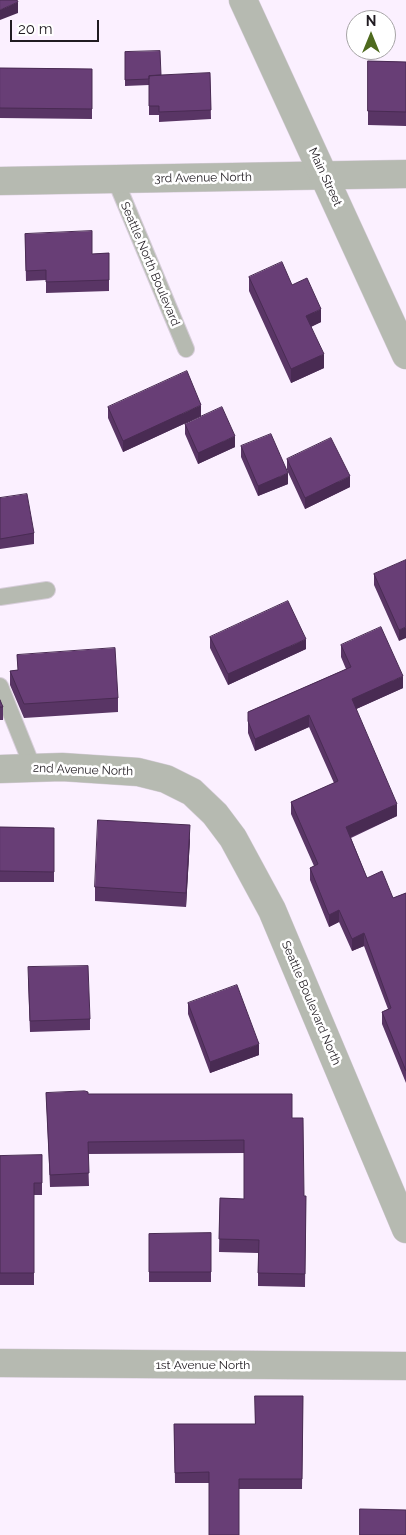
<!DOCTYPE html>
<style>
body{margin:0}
#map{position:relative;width:406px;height:1535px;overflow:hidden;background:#fbf0ff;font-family:Raleway,sans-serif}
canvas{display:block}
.north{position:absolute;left:346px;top:10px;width:50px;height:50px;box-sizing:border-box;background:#fff;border:1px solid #a6a4a6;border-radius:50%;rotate:0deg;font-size:14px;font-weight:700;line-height:20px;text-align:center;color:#201b21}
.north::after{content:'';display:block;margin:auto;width:18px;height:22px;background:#4e6a1e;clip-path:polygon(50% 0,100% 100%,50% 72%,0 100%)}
.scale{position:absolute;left:10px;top:20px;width:89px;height:22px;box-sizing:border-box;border:2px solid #201b21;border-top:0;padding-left:6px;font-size:15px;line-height:18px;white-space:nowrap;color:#201b21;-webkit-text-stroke:4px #fff;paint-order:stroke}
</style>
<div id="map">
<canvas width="406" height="1535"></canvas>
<div class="north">N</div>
<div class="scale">20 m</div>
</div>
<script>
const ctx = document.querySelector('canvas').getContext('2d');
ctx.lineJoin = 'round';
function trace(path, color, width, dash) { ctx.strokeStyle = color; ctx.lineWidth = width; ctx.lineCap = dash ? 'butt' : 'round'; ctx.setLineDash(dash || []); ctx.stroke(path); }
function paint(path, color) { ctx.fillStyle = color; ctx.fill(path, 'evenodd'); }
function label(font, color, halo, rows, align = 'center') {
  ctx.font = font + ' Raleway,sans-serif'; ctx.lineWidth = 5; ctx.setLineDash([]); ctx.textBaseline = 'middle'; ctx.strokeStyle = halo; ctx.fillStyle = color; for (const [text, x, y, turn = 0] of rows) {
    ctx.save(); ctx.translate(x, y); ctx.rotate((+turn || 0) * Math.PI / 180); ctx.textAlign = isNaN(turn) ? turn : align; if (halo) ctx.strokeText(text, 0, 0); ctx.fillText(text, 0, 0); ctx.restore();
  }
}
const service = new Path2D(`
 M115,179L186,349
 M0,597L47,590
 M0,686L33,768`);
const minor = new Path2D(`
 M0,181L406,174
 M0,769L62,767L138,772L166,779L192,792L215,814L233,838L272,910L406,1229`);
const tertiary = new Path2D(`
 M243,0L406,355
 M0,1363L406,1366`);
trace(service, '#d8cedb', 18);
trace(minor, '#d8cedb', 29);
trace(tertiary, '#d8cedb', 29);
trace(service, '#b6bab1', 16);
trace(minor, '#b6bab1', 28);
trace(tertiary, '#b6bab1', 28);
paint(new Path2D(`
 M125,52L161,75L210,73L211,119L159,122V115H149V85L125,86Z
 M368,61L406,62V126L368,125Z
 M0,68L92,69V119L0,118Z
 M25,234L92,254L109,253V291L46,293V280L26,281Z
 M249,277L292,285L321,322L311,327L324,368L291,383L249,291Z
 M108,407L201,416L123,452L108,418Z
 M185,424L235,447L198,464L185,434Z
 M241,446L288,484L258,496L241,457Z
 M287,459L350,487L305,509L287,470Z
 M0,498L34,533V544L0,549Z
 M406,560L399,641L374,585V574Z
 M210,637L306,649L228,685L210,648Z
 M341,645L403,688L356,709L397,816L351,838L367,878L393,898L406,893V1083L382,1024V1012L388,1009L364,946L352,951L339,922L329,927L310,880V868L314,866L291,814V802L334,783L309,727L255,751L248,733V712L346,669L341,657Z
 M17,655L118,698V712L24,718L10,685V671L18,670Z
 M0,700L3,707V720H0Z
 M0,827L54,828V882H0Z
 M190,839L186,907L95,901V887Z
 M28,978L90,1019V1030L30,1032Z
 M188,1003L259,1055L210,1073L188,1014Z
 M46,1093L88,1094L292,1118L304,1196H306L305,1287L258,1286V1253L219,1252L220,1198L244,1199V1153L88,1154L89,1186L50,1187Z
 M42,1155V1195H34V1285H0V1156Z
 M211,1233V1282H149V1234Z
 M303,1396L302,1489H239L209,1483H175L174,1424H255Z`), '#593565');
paint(new Path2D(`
 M18,2V13L0,20V10Z
 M321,309V322L306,329V316Z
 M324,354V368L291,383V369Z
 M201,405V416L123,452V441Z
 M235,436V447L198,464V453Z
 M288,473V484L258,496V486Z
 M350,476V487L305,509V498Z
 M406,627V638L399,641V630Z
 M306,639V649L228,685V674Z
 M403,676V688L352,711V699Z
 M309,715V727L255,751V739Z
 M397,804V816L346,839V827Z
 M190,825V839L186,907V893Z
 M339,910V922L329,927V915Z
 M364,933V946L352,951V939Z
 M259,1044V1055L210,1073V1062Z`), '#492b53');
const building = new Path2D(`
 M0,0H17L18,2L0,10Z
 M160,51L161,75L149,76V79L125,80V52Z
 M368,61L406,62V112L368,111Z
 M0,68L92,69V109L0,108Z
 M210,73L211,110L159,112V106H149V76Z
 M92,231V254L109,253V280L46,282V270L26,271L25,234Z
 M282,262L292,285L307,278L321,309L306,316L324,354L291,369L249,277Z
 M187,371L201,405L123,441L108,407Z
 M222,407L235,436L198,453L185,424Z
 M271,434L288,473L258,486L241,446Z
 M331,438L350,476L305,498L287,459Z
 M27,494L34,533L0,539V498Z
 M406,560V627L399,630L374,574Z
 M288,601L306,639L228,674L210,637Z
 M381,627L403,676L352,699L397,804L346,827L367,878L382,871L393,898L406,893V1071L382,1012L391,1008L364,933L352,939L339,910L329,915L310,868L318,864L291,802L338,781L309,715L255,739L248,721V712L351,667L341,645Z
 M115,648L118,698L24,704L10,671L18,670L17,655Z
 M0,700L3,707H0Z
 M98,820L190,825L186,893L95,887Z
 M0,827L54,828V872L0,871Z
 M88,966L90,1019L30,1021L28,967Z
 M237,985L259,1044L210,1062L188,1003Z
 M85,1091L88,1092V1094H292V1118H303L304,1196H306L305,1274L258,1273L259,1240L219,1239L220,1198L244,1199V1140L88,1142L89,1173L50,1175L46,1093Z
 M42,1155V1183H34V1273H0V1156Z
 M211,1233V1272H149V1234Z
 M255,1396H303L302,1479H239V1535H209V1472L175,1473L174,1424H255Z
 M360,1509L406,1510V1535H360Z`);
paint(building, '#683e76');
trace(building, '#492b53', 1);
label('12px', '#201b21', '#fff', [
 ["Main Street",325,177,65],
 ["3rd Avenue North",203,178,-1],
 ["Seattle North Boulevard",150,264,67],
 ["2nd Avenue North",83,770,2],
 ["Seattle Boulevard North",311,1003,67],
 ["1st Avenue North",203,1365]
]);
</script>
